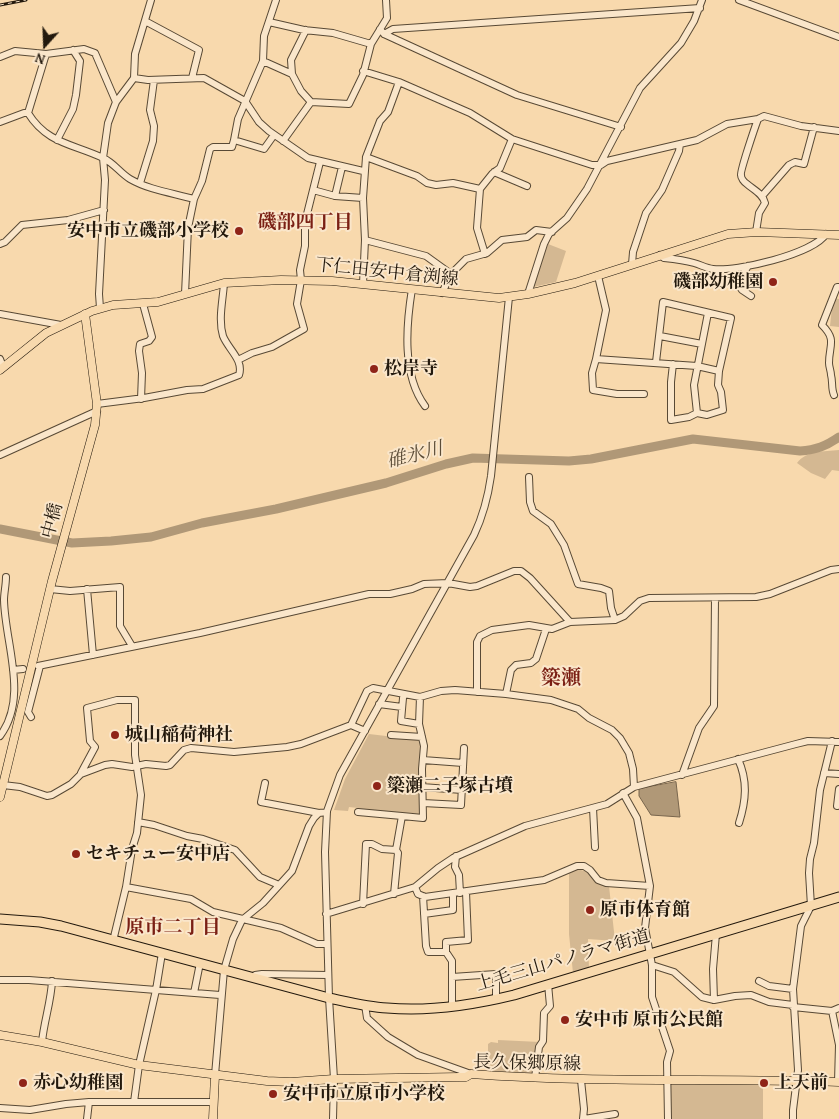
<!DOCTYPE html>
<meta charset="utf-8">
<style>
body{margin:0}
#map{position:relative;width:839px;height:1119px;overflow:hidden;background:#f8d9ad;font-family:"Gentium Book Plus",serif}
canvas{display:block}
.north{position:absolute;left:20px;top:20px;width:50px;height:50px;-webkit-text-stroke:4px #fae6ca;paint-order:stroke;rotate:200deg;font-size:14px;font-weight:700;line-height:20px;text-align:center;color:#23190d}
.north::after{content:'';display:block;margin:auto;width:18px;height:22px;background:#23190d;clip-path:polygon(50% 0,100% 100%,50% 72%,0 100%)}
</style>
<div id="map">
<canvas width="839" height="1119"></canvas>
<div class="north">N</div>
</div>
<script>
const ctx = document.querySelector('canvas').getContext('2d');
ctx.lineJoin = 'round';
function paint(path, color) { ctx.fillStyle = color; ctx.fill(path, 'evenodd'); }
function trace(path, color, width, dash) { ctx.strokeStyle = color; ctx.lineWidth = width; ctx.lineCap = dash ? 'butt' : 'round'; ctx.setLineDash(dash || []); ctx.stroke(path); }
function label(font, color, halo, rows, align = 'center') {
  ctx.font = font + ' "Gentium Book Plus","Noto Serif JP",serif'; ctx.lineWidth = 4; ctx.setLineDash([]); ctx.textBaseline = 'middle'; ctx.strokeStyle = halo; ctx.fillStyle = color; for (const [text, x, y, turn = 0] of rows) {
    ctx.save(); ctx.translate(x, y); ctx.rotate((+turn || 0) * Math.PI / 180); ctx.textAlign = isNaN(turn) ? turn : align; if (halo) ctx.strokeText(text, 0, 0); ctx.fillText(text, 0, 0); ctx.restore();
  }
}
paint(new Path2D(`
 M548,244L566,251L556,282L533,287Z
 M833,298L839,299V327L830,326Z
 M839,450V471L832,470L825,479L811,473L797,463C807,450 823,452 839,450Z
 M369,734L420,740L422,745L421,815L358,810V808L349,807L348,811L334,810L345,779Z
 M577,869L588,872L596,883L609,886L615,941L588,939L589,969L573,973L569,934V873Z
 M498,1040L540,1042L533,1074L488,1071V1044L491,1042L498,1043Z
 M670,1081L763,1082V1119H670Z`), '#d4b892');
const water = new Path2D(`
 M676,782L680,817L651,815L639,796V789Z`);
paint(water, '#b09877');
trace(water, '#78654d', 1);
trace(new Path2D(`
 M0,529L72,543L111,541L151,537L202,523L276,509L386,483L446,464L473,458L569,461L591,459L693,439L800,451C816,450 826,446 839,437`), '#b09877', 9);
const minor = new Path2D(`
 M739,0L839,37
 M145,21L199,50L192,78
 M269,22L304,30L333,33L371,44
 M380,29L384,34L517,95L621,127
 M384,34L393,29L700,8
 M46,54L28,113C47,144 74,144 103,158C114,163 120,173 130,179C149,190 173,193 194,199L188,228L185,294
 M0,57L15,51L46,54L84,49L95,53L116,102
 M263,61L292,74L301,91L311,102L349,104L363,75L371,44L387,18L386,0
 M363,71L399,82L470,113L512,139L592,165H601L607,161L697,140L727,124L758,119L764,116L801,126L839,131
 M292,74L291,60L306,30
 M134,78L148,80L204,78L245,101L259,122L269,131L308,158L363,171
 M0,122L24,113H28
 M57,140L73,109L76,95L80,61L73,50
 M234,140L238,119L263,61L264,36L276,0
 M283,141L311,102
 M366,157L417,176L427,183L436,185L453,183L480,189L492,174L500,168L512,139
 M494,172L527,186
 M140,183L153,141L154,126L150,110L154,80
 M480,189L477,228L485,254
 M313,190L335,196L363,198
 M335,196L342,167
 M762,196L789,165L795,162L804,164L814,127
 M194,199L202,181L210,149L213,147H232L234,140L264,149L274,135
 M756,232L759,213L765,203C763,194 754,190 747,184C744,182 741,178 741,175C740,171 755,127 758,119
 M365,240L426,256L451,274L442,293
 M0,244L5,242L22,225L68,220L104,210
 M660,255L664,258C674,259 684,260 694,263C701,265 706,268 713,269C736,272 813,254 826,234
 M632,264L633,252L646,213L662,190L679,151L680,144
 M748,266L737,283L742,290L751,296
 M451,274L466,259L487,253L502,240L527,237L536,230L552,232
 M598,276L606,310L596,359L697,366L719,371
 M363,284L365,240L363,198L366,157L380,121L388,112L399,82
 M412,289C406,326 402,375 425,406
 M528,294L544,244L549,234L567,218L587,189L640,88L681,43L694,21L702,0
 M100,308L99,294L105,180L103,158L108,123L116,102L134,78L135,54L151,0
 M0,314L61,325
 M660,336L702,344
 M0,359L3,367
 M596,359L592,373L593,390L617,394H644
 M238,360L252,353L272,347L304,329L297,304L301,280L300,270L305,246V222L320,162
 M656,362L663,302L731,318L719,371L718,385L721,392L723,410L707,415L697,413L689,417L671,420V382L673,364
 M834,395C831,388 833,382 831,375C831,371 829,367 829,363C829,345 837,340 822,325L837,287H839
 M141,399L142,373L139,351L140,344L149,341L152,337L143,304
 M97,404L144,398L187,390L203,389L239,375C244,360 228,349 223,336C218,319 223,300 224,283
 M697,413L694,385L708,313
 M0,455L97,411
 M529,477L530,502L533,511L551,524L564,545L578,584L601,588L609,591L611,608L615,620
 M50,589L70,591L120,587V626L132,646
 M87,589L93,655
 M38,666L200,633L369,594H390L412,589L424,584L448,583L470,587L477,586L514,571H521L530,578L570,622
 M13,670L23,669
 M477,692V642L480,636L492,630L529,625L552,629L570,622L615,620L624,616L640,601L649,598L756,597L770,594L831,570L839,569
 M506,694L511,670L516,665L531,663L536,659L546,629
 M403,698L401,721L419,724
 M379,704L402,707
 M31,717L28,712L40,666
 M351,725L367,691L373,688L420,697L441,691L455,690L506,694L551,700L578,709L589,718L612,730L620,738L629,753L633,769L634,787
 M391,735L422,737
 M0,736C29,697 5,644 4,600C4,593 6,585 6,577
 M738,759C748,781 746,801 739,823
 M423,760L463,763
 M81,773L95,747L90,741L87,708L117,700H135V755L141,795L137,833L132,849L126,887L113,941
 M824,773L839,774
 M682,775L699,728L714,706L715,598
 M265,783L261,802L319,813
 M3,785L20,787L47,796L52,795L71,784L81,774L105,765L112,764L132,767L146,764L166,766L170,765L184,750L191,748L234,752L287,747L301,744L351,725L365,731
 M422,787L462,790
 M623,793L637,818L650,886L645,928L652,965V997L670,1051L667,1062L668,1119
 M423,803L461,805L464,748
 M837,806L839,789
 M593,808L595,847
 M358,812L402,816
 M138,822L154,825L187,836L203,839L235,850L260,877L279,885
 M456,856L455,867L459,875L460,893
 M126,887L191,899L213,912L281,928L317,944H327
 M415,887L418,894L425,897L544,880L577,866H584L590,870L598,880L606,883L650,886
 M394,894L398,853L396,850L402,816L423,818L422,769L424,746L419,724L420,697
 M423,896L426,946L428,952H446L452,961V1006
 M363,904L366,844H372L382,849L396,850
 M326,914L415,887L438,868L453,858L525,826L607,804L634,787L796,744L808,741L839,742
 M424,914L453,910V893
 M716,934L713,969L714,1000L735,996L751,995L769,1002L793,1005
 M446,952V942L468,940L466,892
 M652,965L674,972L702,997L714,1000
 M452,977L496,974V999
 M255,978V975L262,974L328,975
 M0,980H29L220,995
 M759,981L769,986L793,989
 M194,993L200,963
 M365,1005L367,1018L388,1037L418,1055L471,1074
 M793,1007L832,1011L839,1008
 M832,1011L839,1045L838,1082
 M42,1042C44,1021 51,1002 52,981
 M215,1075L224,970L233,939L242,920L263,903L292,871L309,826L314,818L319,813L327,812
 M535,1078L539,1047L543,1041L544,1013L550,1006L548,984
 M581,1080L584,1109L583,1119
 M134,1102L139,1065L156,990L162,953
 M0,1108L30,1110L66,1104L89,1102H214
 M87,1119L89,1102
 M333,1119L334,1079L329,998L325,852L327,811L340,775L474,535C483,516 488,497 491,476L509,297
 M584,1119L615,1114
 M793,1119V1110L798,1070L793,989L801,926L811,906L809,873L810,859L814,843L820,790L832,741`);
const major = new Path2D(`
 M0,370L46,333L92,311L113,305L158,302L224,283L281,280L332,281L499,298L528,294L575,283L728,234L757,232L839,235
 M0,797L52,581L95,425L97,404L85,314
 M0,1035L42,1042L139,1065L267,1081L291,1082L334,1079L460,1077H466L471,1074C593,1083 716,1078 839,1082
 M213,1119L215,1075`);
const highway = new Path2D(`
 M0,919L40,922L61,926L329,998C348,1002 367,1007 387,1008C429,1012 473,1005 514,995L839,897`);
trace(minor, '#584935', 8);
trace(major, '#23190d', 9);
trace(highway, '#23190d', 11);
trace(minor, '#fae6ca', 6);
trace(major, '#f8d9ad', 8);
trace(highway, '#f8d9ad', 9);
const rail = new Path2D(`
 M0,5L26,0`);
trace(rail, '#23190d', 3);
trace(rail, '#fae6ca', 1, [4]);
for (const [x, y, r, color] of [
 [239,231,5,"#8f2418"],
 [773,282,5,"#8f2418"],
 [374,369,5,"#8f2418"],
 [115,735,5,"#8f2418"],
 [377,786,5,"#8f2418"],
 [76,854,5,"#8f2418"],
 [590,910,5,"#8f2418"],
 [565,1020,5,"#8f2418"],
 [23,1083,5,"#8f2418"],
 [764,1083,5,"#8f2418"],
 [273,1094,5,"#8f2418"]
]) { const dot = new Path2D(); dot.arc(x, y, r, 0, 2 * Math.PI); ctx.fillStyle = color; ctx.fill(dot); trace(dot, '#fae6ca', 2); }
label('bold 18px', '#23190d', '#fae6ca', [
 ["安中市立磯部小学校",229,231,"right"],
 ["磯部幼稚園",763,282,"right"],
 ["松岸寺",384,369],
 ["城山稲荷神社",125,735],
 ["簗瀬二子塚古墳",387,786],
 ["セキチュー安中店",86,854],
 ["原市体育館",600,910],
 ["安中市 原市公民館",575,1020],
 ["赤心幼稚園",33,1083],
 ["上天前",774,1083],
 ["安中市立原市小学校",283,1094]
], 'left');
label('18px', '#23190d', '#fae6ca', [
 ["下仁田安中倉渕線",387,273,6],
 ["中橋",53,521,-75],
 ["上毛三山パノラマ街道",563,961,-16],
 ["長久保郷原線",527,1064,1]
]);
label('bold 19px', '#7a1f14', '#fae6ca', [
 ["磯部四丁目",305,223],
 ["原市二丁目",173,928]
]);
label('italic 19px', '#5b4c37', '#fae6ca', [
 ["碓氷川",415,456,-14]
]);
label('bold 20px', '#7a1f14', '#fae6ca', [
 ["簗瀬",561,679]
]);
</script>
